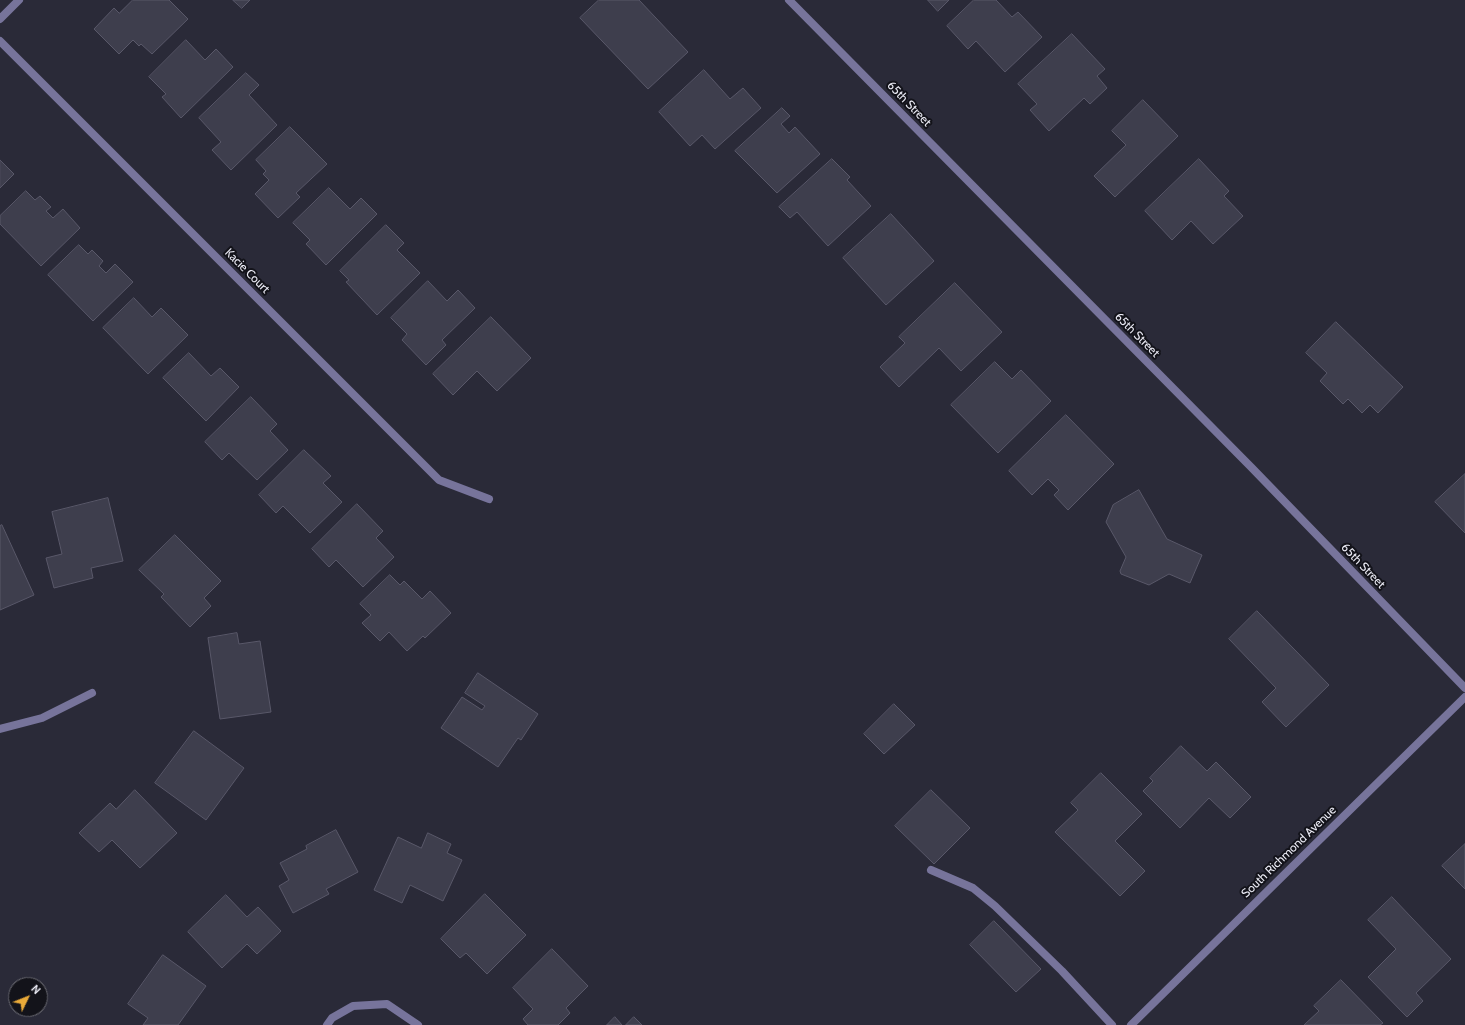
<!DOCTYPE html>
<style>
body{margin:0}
#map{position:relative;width:1465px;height:1025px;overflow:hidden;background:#2a2a38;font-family:Cabin,sans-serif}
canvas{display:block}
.north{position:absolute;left:8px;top:977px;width:40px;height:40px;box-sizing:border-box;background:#13131a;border:1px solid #6a6a72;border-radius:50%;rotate:47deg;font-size:11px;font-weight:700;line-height:16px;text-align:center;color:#ececf6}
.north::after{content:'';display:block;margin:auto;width:14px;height:18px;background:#eaaa39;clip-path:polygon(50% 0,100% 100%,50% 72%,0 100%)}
</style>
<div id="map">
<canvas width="1465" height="1025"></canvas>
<div class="north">N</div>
</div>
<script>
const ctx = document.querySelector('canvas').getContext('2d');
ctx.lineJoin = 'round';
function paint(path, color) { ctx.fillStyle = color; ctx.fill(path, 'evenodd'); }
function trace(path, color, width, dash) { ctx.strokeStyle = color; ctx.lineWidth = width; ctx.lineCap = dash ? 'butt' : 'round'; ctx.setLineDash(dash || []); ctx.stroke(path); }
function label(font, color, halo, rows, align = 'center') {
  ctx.font = font + ' Cabin,sans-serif'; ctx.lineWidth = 4; ctx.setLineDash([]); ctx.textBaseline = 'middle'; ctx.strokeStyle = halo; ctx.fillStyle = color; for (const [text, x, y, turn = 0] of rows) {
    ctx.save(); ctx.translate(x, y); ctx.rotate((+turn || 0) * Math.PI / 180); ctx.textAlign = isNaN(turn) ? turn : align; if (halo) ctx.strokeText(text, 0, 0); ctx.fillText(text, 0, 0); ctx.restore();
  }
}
const building = new Path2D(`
 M133,0H169L188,19L152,54L141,44L139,46L133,40L119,54L94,29L114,8L119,13Z
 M233,0H250L242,8Z
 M599,0H639L688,52L648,89L580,18Z
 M928,0H949L938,11Z
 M974,0H996L1012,17L1018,12L1042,37L1005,72L976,41L968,49L947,26Z
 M1072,34L1105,69L1097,76L1107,88L1090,104L1084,98L1049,131L1030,110L1037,104L1018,84Z
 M186,40L205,60L216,49L233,67L181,118L162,97L166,94L149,77Z
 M704,70L730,99L743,88L761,108L715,149L702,135L690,146L659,112Z
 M246,73L259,85L249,95L277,125L231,170L212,150L221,142L199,118Z
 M1143,100L1178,136L1115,197L1094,176L1126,145L1112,131Z
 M782,108L790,116L781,124L789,133L795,127L820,154L777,193L735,151Z
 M290,127L327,164L296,193L300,197L278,218L255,194L269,180L263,174L266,171L256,160Z
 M832,159L850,177L847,180L871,206L828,246L797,212L790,218L779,207Z
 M1199,159L1229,191L1224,196L1243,216L1213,244L1191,221L1172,240L1145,211Z
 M0,160L14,174L0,188Z
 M329,188L350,209L361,198L377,214L326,265L306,244L310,240L293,223Z
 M26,191L35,200L40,196L51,207L46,211L53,218L63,209L80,228L41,266L0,224V216Z
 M891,214L934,261L886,305L843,258Z
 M386,225L404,243L397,250L420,273L377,315L346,282L349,280L340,271Z
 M79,245L88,254L92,250L103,261L99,266L106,273L115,264L133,282L93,321L48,275Z
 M428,281L447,301L458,290L475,308L442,340L446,345L426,365L402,340L407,334L391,318Z
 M955,283L1002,332L961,371L939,348L899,387L880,367L905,343L899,337Z
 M134,298L152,317L161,308L188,335L148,374L103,328Z
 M491,317L531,358L497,391L477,371L453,395L433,374Z
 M1336,322L1403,387L1378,413L1370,405L1362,413L1348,399L1343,404L1320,381L1327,373L1306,353Z
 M189,353L211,376L220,368L239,387L206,421L163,378Z
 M995,362L1012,379L1021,370L1051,401L998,453L951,405Z
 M251,397L277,424L270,431L288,450L257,480L229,453L222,460L205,442Z
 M1066,415L1114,464L1068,510L1054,495L1059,490L1048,479L1032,495L1009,471Z
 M304,450L331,476L323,483L342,502L310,533L283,506L276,513L259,495Z
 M1465,474V533L1435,502Z
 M1139,490L1167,539L1202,555L1190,583L1169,574L1149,585L1121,574L1120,571L1126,557L1106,522L1113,505Z
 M108,498L123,561L91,568L93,578L54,588L46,558L62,554L52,512Z
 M357,504L383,531L376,538L394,557L363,587L336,560L329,567L312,549Z
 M2,525L34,595L0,610V526Z
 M175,535L221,581L204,598L211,606L190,627L161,597L164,594L139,570Z
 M390,575L400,585L404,581L422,599L430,591L451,613L425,638L423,636L407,651L389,632L380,641L362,623L371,615L360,604Z
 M1257,611L1329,685L1286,727L1262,702L1276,688L1229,639Z
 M237,633L239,644L260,641L271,712L220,719L208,638Z
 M478,673L538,714L521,740L518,738L498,767L441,728L462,697L482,710L485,706L465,693Z
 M894,704L915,725L884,754L864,734Z
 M194,731L244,768L206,820L155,783Z
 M1181,746L1207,771L1216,762L1251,797L1230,818L1209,798L1180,828L1143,791L1153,781L1150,778Z
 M1101,773L1142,814L1115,841L1145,871L1120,896L1055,832L1078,810L1071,803Z
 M135,790L177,833L140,868L112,840L99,852L79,833L110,803L116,809Z
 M931,790L970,828L934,864L895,826Z
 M336,830L358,872L326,889L329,894L293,913L279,886L289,880L280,863L307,849L306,846Z
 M428,833L451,844L447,853L462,860L443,901L410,885L402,903L374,890L398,837L421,848Z
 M1465,844V889L1442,866Z
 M485,894L526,935L487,974L466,953L460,958L441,939Z
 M226,895L247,917L258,907L281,931L257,954L247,944L222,968L188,932Z
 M1392,897L1451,959L1416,993L1423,1001L1407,1017L1368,977L1396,949L1368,920Z
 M994,921L1041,969L1016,992L970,945Z
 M552,949L588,986L566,1008L570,1013L558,1025H528L523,1019L533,1009L513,988Z
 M163,955L206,986L178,1025H143L148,1018L128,1004Z
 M1341,980L1383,1023L1380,1025H1304L1319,1011L1314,1006Z
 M615,1017L622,1025H607Z
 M634,1017L642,1025H626Z`);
paint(building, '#3e3e4d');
trace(building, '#595869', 1);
trace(new Path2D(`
 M931,870L973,888L995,906L1062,971L1112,1025`), '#77749b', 8);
trace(new Path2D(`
 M789,0L1251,467L1465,688
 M0,19L19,0
 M0,41L439,480L489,499
 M0,729L42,718L92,693
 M327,1025L332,1018L353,1006L387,1004L418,1025
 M1131,1025L1465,697`), '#77749b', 8);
label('12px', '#ececf6', '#13131a', [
 ["65th Street",909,104,46],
 ["Kacie Court",247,271,45],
 ["65th Street",1137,335,45],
 ["65th Street",1363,566,46],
 ["South Richmond Avenue",1289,852,-44]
]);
</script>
